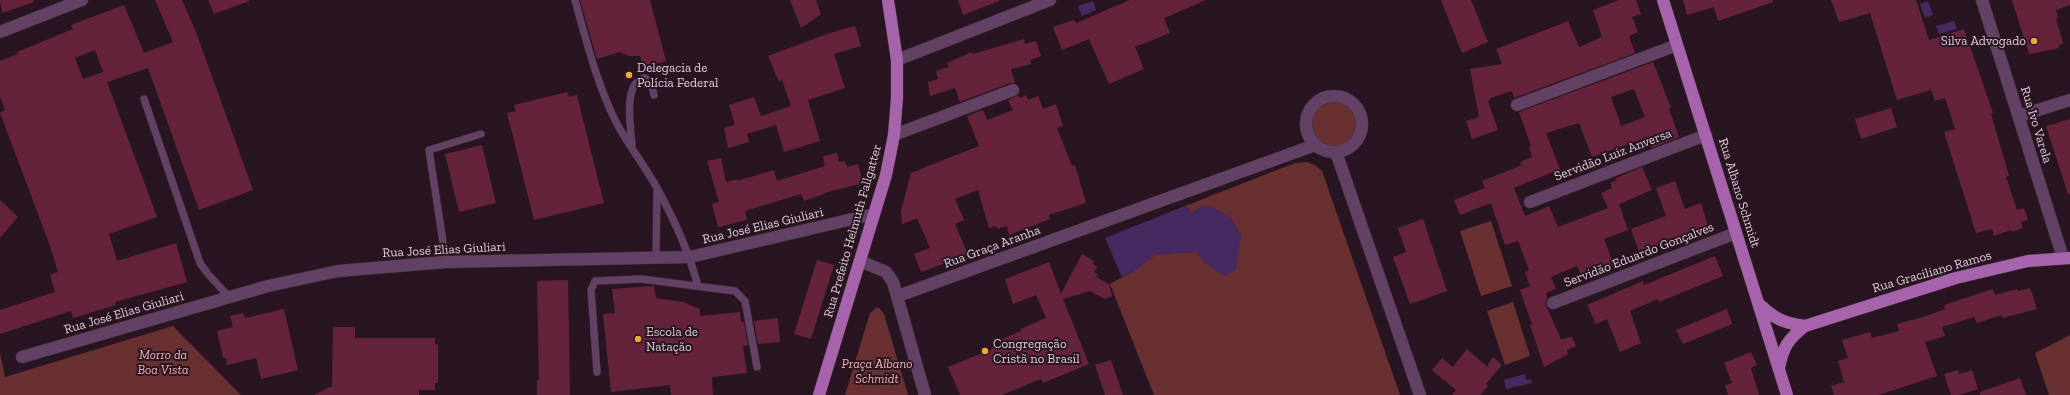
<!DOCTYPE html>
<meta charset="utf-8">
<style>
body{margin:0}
canvas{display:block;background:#291522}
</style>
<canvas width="2070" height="395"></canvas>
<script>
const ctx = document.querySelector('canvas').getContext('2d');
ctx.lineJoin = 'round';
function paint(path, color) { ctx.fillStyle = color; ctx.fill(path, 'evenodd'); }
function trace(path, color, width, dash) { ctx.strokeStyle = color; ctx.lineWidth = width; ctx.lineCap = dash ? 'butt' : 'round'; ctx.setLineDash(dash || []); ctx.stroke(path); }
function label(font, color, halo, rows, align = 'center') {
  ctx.font = font + ' "Zilla Slab",serif'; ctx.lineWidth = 4; ctx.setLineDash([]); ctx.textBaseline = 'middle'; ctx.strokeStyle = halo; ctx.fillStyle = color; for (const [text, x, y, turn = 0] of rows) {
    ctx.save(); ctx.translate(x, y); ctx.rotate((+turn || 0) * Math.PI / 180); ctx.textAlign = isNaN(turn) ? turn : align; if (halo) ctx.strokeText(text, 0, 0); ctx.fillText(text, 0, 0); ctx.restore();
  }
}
paint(new Path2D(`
 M1310 124a24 24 0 1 1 48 0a24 24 0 1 1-48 0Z
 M1307,162L1315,165L1322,171L1400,395H1154L1110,284L1137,269L1156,254L1196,252L1205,263L1202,206L1192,213L1185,206L1295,163Z
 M1491,221L1512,286L1481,296L1460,231Z
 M1513,302L1530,356L1505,365L1487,311Z
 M876,308H879L884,314L908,395H845L870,313Z
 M173,326L241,395H0V353L5,377Z
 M2070,335V395H2049L2035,353Z`), '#693031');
paint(new Path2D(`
 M1093,1L1096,10L1082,16L1078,6Z
 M1928,1L1933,15L1925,18L1920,4Z
 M1954,21L1957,29L1939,34L1936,26Z
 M1185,206L1192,213L1202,206H1211L1231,218L1241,235L1236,270L1224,276L1205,263L1196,252L1156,254L1137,269L1122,277L1105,238Z
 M1525,374L1526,380L1531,379L1532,383L1506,389L1504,380Z`), '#462960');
paint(new Path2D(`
 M0,0H33L34,2L2,13Z
 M155,0H182L196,32L253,190L199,210L148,68L107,82L157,217L109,234L117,261L176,243L187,282L115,302L116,305L73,318L71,311L0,334V310L55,292L50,275L58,272L49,243L0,113L5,110L0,97V61L18,54L17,52L73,29L71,25L124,5L144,53L173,42ZM95,50L103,72L83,79L75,58Z
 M208,0H249V1L214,14Z
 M580,0H650L666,61L643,67L640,56H628L620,52L597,59Z
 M790,0H816L821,14L801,28Z
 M958,0H999V1L963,15Z
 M1130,0H1206L1164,18L1170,33L1135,47L1144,69L1109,84L1089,39L1062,50L1053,27L1074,20L1076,23Z
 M1441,0H1471L1488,42L1462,53Z
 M1619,0H1636L1641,14L1632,17L1638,32L1629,36L1635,53L1514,98L1512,91L1490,98V100L1488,101L1498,130L1472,139L1466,121L1479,117L1470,69L1502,64L1496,49L1568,21L1579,47L1602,37L1593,10Z
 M1683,0H1773V2L1718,21L1714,7L1687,15Z
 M1831,0H1916L1929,40L1964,29L1993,113L1991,114L2009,176L2006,177L2017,210L2024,208L2028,220L2021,222L2023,228L2012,232L2011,230L1994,236L1992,229L1976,233L1944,132L1955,129L1945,98L1935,101L1931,90L1897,100L1870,13L1839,22Z
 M2012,0H2070V5L2056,10L2058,18L2056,19L2063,43L2059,45V48L2029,54Z
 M855,26L861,46L834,54L845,88L808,100L820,141L784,152L776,125L747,134L749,142L728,148L724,128L735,125L729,105L754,97L761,116L791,106L782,80L779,82L768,56L827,34Z
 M1024,39L1025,44L1036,41L1041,56L1030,60L1031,64L1011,69L1015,83H1010L960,102L955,88L930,96L928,82L938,79L936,71L949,67L947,63L972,52L973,54Z
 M1653,62L1671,108L1669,109L1679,137L1652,148L1648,137L1592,157L1579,123L1546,133L1560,169L1514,188L1525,216L1549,206L1558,227L1608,208L1601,193L1612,188L1610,183L1617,180L1616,178L1642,167L1652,190L1619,204L1628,230L1604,239L1614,265L1582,278L1577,266L1551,277L1556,289L1546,293L1547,298L1545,302L1546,305L1561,339L1572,337L1576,346L1567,350L1568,354L1544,367L1530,325L1532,324L1520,290L1530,286L1525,272L1529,270L1518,241L1505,245L1491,203L1460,215L1454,200L1485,188L1482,181L1522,165L1520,162L1532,157L1529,147L1531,146L1519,112ZM1634,89L1645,117L1621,126L1611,97Z
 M567,92L569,97L577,95L604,203L534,220L507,113L516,111L514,105Z
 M1019,95L1020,98L1026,95L1028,100L1038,96L1043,109L1056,104L1063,126L1057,128L1072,166L1075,165L1086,203L1049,215L1050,219L1009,235L1007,226L997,229L996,226L989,228L978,190L955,199L964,220L955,224L968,255L921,272L914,254L930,248L917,218L902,224L901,211L911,173L979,146L967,116L983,110L987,120L1013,110L1008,100Z
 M1891,108L1897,127L1861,139L1855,119Z
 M2070,119V194H2068L2046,126Z
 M482,145L496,203L459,212L445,154Z
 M837,153L839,162L845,161L847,167L858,164L863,183L824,193V194L804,201L801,194L745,211L747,220L718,227L712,204L719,202L707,161L721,158L726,182L737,179V181L774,170L777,181L825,166L823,156Z
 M1675,181L1685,209L1701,203L1709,230L1671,242V241L1639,252L1631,229L1666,216L1656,188Z
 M0,200L18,217L0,238Z
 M1423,219L1447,291L1410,304L1393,257L1406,252L1398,228Z
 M1082,254L1094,261L1093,264L1097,267L1094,272L1098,274L1096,277L1109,284L1112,296L1105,299L1090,291L1063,299L1089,364L1043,383L1041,379L1002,395H960L948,367L1002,345L1000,340L1021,331L1020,329L1046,318L1036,295L1013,304L1005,279L1049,262L1061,294Z
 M1715,256L1723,276L1659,302L1658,299L1630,311L1641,343L1620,352L1607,319L1596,324L1587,305L1643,281L1644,285Z
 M817,260L834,265L811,339L794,334Z
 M568,280L570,395H537V380H539L537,281Z
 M654,286L656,298L683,302L700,309V316L740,312L741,322H744L748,345L743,346L747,373L712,377L713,395H671L670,385L611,392L603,314L615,313L612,289Z
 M2030,288L2037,309L2003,318L2002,315L1977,323L1974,317L1942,327L1945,336L1925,342L1937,376L1878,395H1834L1831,386L1844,382L1838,361L1848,358L1842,340L1870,332L1872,338L1899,331L1897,324L1923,317L1945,309L1944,305L1993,289L1995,295L2017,289L2018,291Z
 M284,309L298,370L261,379L256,358L227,365L226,358H223L217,331L233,327L230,316L243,313L245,318Z
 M1727,309L1732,324L1683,344L1676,330Z
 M778,318L780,342L758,344L754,321Z
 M333,327H355V338H435V345L438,344V383H435V390H419V395H314L332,386Z
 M1467,349L1489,368L1488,364L1493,357L1502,365L1486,384L1488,386L1480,395H1452L1456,390L1432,370L1442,358L1453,367Z
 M1751,352L1757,365L1751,368L1759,395H1728L1725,385L1732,383L1724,363Z
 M1111,360L1123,395H1105L1095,365Z
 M1958,370L1959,374L1972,370L1978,389L1959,395H1951L1944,374Z
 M2020,378L2026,395H1980V392Z`), '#64233a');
const lane = new Path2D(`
 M575,0C586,40 596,80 614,118C626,143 644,164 657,188C674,219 689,252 698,286
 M144,99L200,263L208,274L229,297
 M632,146C631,128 622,82 645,78L651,82L654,95
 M656,259L657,190
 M446,262L429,150L481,134
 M597,372L591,290L595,281L641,279L735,291L745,301L757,367`);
const street = new Path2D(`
 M1982,0L2063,258
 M0,32L82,0
 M897,60L1050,0
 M1306 124a28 28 0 1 1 56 0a28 28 0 1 1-56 0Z
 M1517,105L1677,45
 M2019,116L2070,100
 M894,135L1013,90
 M1336,152L1420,395
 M1530,202L1706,135
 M860,261L886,272L893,282L925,395
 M898,296L1315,145
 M1553,303L1736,233
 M22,357L268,286L338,271L446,262L690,257L874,214`);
const primary = new Path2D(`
 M1663,0L1787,395
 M1759,304C1775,319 1783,323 1805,326
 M1779,368C1783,347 1788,339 1805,326L1956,278L2028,261L2070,258
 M819,395L886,175L894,135L897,98V60L888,0`);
trace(lane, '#422f3b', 8);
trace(street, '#422f3b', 13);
trace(primary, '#422f3b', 13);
trace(lane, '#624165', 7);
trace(street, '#624165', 12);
trace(primary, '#a863ad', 12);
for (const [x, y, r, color] of [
 [2034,41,4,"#eca93a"],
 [629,75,4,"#eca93a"],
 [638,339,4,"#eca93a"],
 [985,351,4,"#eca93a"]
]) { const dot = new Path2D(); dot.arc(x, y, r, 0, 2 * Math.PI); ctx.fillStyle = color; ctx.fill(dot); trace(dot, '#291522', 1.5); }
label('13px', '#dfd0d8', '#291522', [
 ["Silva Advogado",2026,41,"right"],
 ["Delegacia de",637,68],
 ["Polícia Federal",637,83],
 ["Escola de",646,332],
 ["Natação",646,347],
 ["Congregação",993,344],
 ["Cristã no Brasil",993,359]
], 'left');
label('13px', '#dfd0d8', '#291522', [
 ["Rua Ivo Varela",2036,125,73],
 ["Servidão Luiz Anversa",1613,155,-21],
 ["Rua Albano Schmidt",1739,193,73],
 ["Rua José Elias Giuliari",763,226,-13],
 ["Rua Prefeito Helmuth Fallgatter",853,231,-74],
 ["Rua Graça Aranha",992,247,-20],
 ["Rua José Elias Giuliari",444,250,-3],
 ["Servidão Eduardo Gonçalves",1639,255,-21],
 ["Rua Graciliano Ramos",1932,272,-16],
 ["Rua José Elias Giuliari",124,313,-16]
]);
label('italic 13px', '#f2b1b0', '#291522', [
 ["Morro da",163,355],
 ["Boa Vista",163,370],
 ["Praça Albano",877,364],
 ["Schmidt",877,379]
]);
</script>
